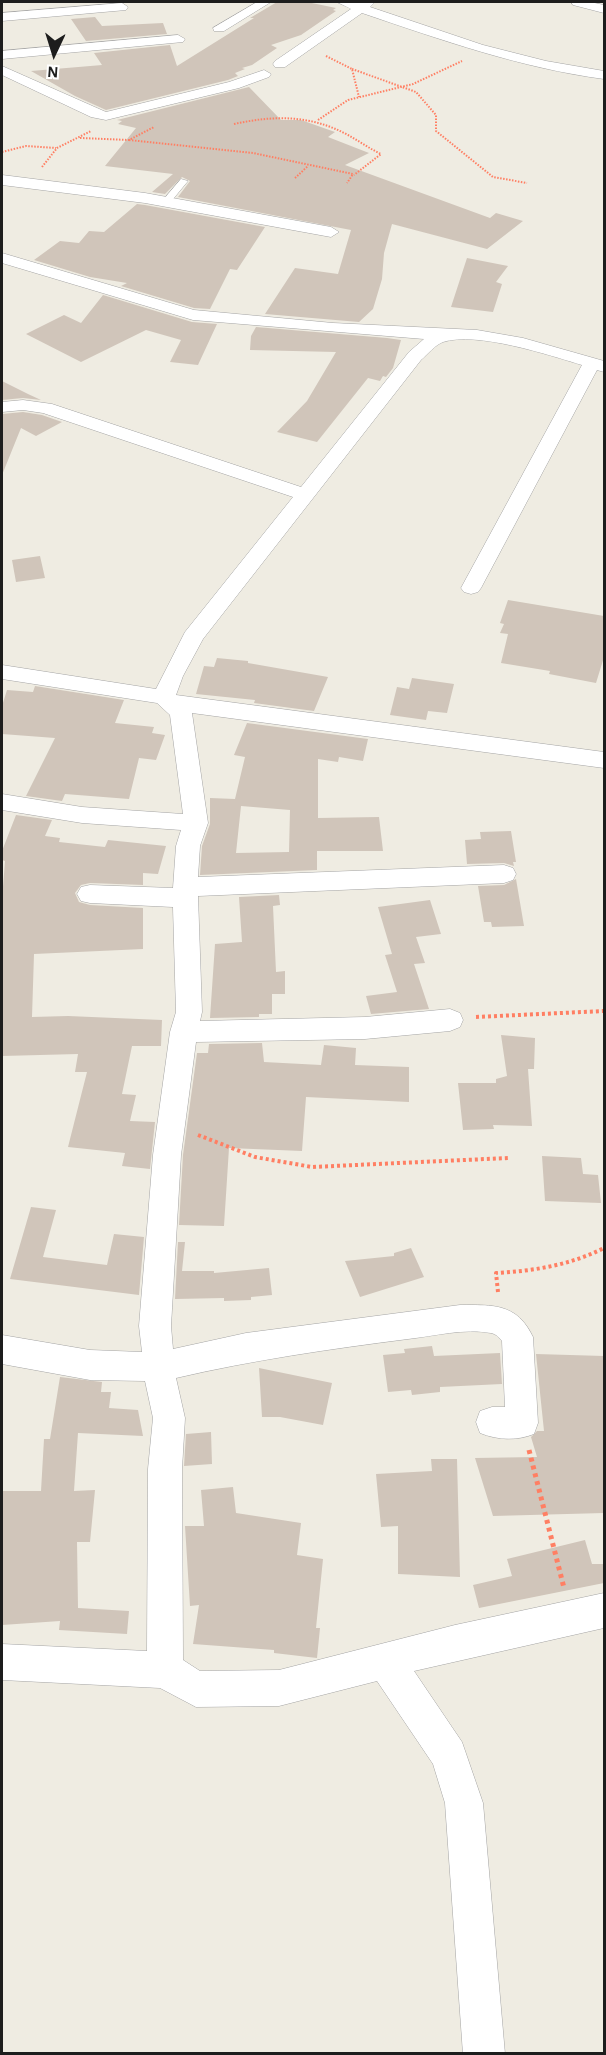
<!DOCTYPE html>
<style>
body{margin:0}
#map{position:relative;width:606px;height:2055px;overflow:hidden;background:#efece2;font-family:"Alegreya Sans",sans-serif}
canvas{display:block}
.frame{position:absolute;inset:0;border:3px solid #1d1d1d;pointer-events:none}
.north{position:absolute;left:24px;top:24px;width:60px;height:60px;-webkit-text-stroke:4px #fff;paint-order:stroke;rotate:184deg;font-size:16px;font-weight:700;line-height:24px;text-align:center;color:#1d1d1d}
.north::after{content:'';display:block;margin:auto;width:21px;height:27px;background:#1d1d1d;clip-path:polygon(50% 0,100% 100%,50% 72%,0 100%)}
</style>
<div id="map">
<canvas width="606" height="2055"></canvas>
<div class="frame"></div>
<div class="north">N</div>
</div>
<script>
const ctx = document.querySelector('canvas').getContext('2d');
ctx.lineJoin = 'round';
function paint(path, color) { ctx.fillStyle = color; ctx.fill(path, 'evenodd'); }
function trace(path, color, width, dash) { ctx.strokeStyle = color; ctx.lineWidth = width; ctx.lineCap = dash ? 'butt' : 'round'; ctx.setLineDash(dash || []); ctx.stroke(path); }
paint(new Path2D(`
 M277,2H307L336,8L333,10L336,11L301,35L271,45L277,48L252,65L242,68L245,69L235,73L238,76L228,80L106,110L75,96L31,71L102,65L94,53L170,45L177,66L254,18H250Z
 M95,17L102,26L163,23L167,34L86,41L71,19Z
 M249,87L281,120H301L335,132L328,137L369,153L345,165L490,218L496,213L523,221L487,249L392,224L384,253L382,279L373,309L359,322L265,314L295,268L338,274L351,230L178,197L190,181L182,177L165,194L152,192L173,174L105,166L136,128L118,124L122,121L117,120Z
 M137,204L145,205L265,227L237,270L230,269L210,309L194,308L121,286L127,283L90,277L34,260L60,241L79,243L89,231L104,232Z
 M467,258L508,266L496,282L502,284L493,312L451,307Z
 M103,295L192,322L217,324L198,365L170,362L181,340L146,330L81,362L26,334L64,315L81,323Z
 M256,327L387,338L401,340L393,368L386,377L383,376L380,381L368,378L317,442L277,432L307,401L336,352L250,350L251,336Z
 M2,381L28,394L41,400L23,398L2,400Z
 M23,412L42,415L62,422L36,436L21,428L2,475V414Z
 M40,556L45,578L16,582L12,560Z
 M508,600L604,616V657L596,683L549,674L550,671L501,663L508,634L500,633L504,624L500,623Z
 M217,658L248,661V663L328,677L314,711L254,703L255,700L196,694L204,666L214,667Z
 M412,678L454,684L447,713L428,711L426,720L390,715L397,687L409,689Z
 M35,686L124,700L115,723L154,727L152,733L165,735L156,760L139,758L129,799L65,794L62,801L26,796L55,738L2,734V706L7,690L33,692Z
 M247,723L368,739L363,761L339,757L338,762L318,759V818L379,817L383,851H317V870L200,875L202,846L210,824V798L235,799L245,757L234,755ZM241,806L290,810L289,852L236,853Z
 M16,815L52,820L45,836L60,838L59,842L105,847L108,840L166,846L158,874L143,873V885L90,883L81,885L75,893L79,902L90,905L143,908V949L34,954L32,1017L68,1016L162,1020L161,1046H132L122,1094L136,1095L130,1121L155,1122L150,1169L122,1166L125,1153L68,1147L87,1072H75L78,1054L2,1056V899L5,861L2,860V851Z
 M511,831L516,862H513L514,866L504,863L467,864L465,840L481,839L480,832Z
 M516,879L524,926L492,927L491,922H484L478,886L504,885Z
 M279,895L280,905L273,906L276,972L285,971V994H272V1014H259V1017L210,1018L215,944L242,942L239,897Z
 M430,900L441,934L416,937L425,963L414,964L429,1009L371,1014L366,996L397,992L385,955L392,954L378,907Z
 M501,1035L535,1038L534,1069H528L532,1126L493,1125L494,1129L463,1130L458,1083H496V1079L507,1076Z
 M262,1043L264,1062L321,1065L324,1045L356,1048L355,1065L409,1067V1102L306,1097L302,1151L229,1148L224,1226L179,1225L183,1155L197,1053H208L209,1044Z
 M542,1156L581,1158L583,1174L598,1175L601,1203L545,1201Z
 M31,1207L56,1210L43,1257L107,1265L114,1234L144,1237L139,1295L10,1279Z
 M178,1242H185L182,1271H214V1273L269,1268L272,1295L251,1297V1300L224,1301V1298L175,1299Z
 M411,1248L424,1277L360,1297L345,1261L394,1256V1253Z
 M432,1346L434,1356L500,1353L502,1384L440,1387V1392L412,1395L411,1390L388,1392L383,1355L405,1353L404,1349Z
 M536,1354L604,1356V1513L493,1516L475,1458L537,1457L531,1437L537,1431H544Z
 M259,1368L332,1383L323,1425L280,1417H262Z
 M60,1377L102,1382L101,1392H111L109,1408L138,1410L143,1436L78,1433L74,1491L95,1490L90,1542H77L78,1608L129,1611L127,1634L59,1630L60,1621L2,1625V1491H41L44,1439H50Z
 M211,1432L212,1464L184,1466L186,1434Z
 M431,1459H457L460,1577L398,1574V1526L381,1527L376,1474L432,1471Z
 M233,1487L236,1513L301,1523L297,1555L323,1559L316,1628H320L317,1658L274,1653V1650L193,1644L199,1605L190,1606L185,1526H204L201,1490Z
 M585,1540L592,1564H604V1583L479,1608L473,1585L512,1576L507,1559Z`), '#d0c5ba');
const lane = new Path2D(`
 M181,179L188,181L169,204H163V200Z`);
const street = new Path2D(`
 M257,2H271L224,31H214L213,28Z
 M337,2H375L370,7L483,45L546,61L604,71V79C521,68 442,40 362,13L285,67H275L273,64L275,61L351,9Z
 M571,2H590L604,5V13L573,5Z
 M122,3L128,7L126,10L2,21V13Z
 M178,35L185,39L183,42L2,59V51Z
 M2,66L106,112L229,82L264,70L271,74L269,77L239,88L106,120L91,117L2,75Z
 M2,175L145,193L331,227L339,232L331,237L145,203L2,185Z
 M2,253L194,310L333,323L477,330L523,338L604,361V372L597,370L481,588L478,592L471,594L464,592L461,588L582,365C549,355 476,331 443,342C435,345 428,354 421,360L203,639L183,676L176,695L604,752V768L192,713L208,823L200,846L198,877L504,865L513,868L516,874L513,880L504,883L198,896L202,1012L200,1021L365,1017L450,1009L460,1013L463,1020L460,1027L450,1031L365,1039L196,1042L181,1155L171,1326L173,1349L246,1333L460,1305C493,1305 517,1303 533,1337L538,1423L534,1434C517,1441 497,1440 480,1433L476,1422L480,1411L492,1407H505L502,1341C499,1337 496,1334 491,1333C465,1328 434,1336 408,1339C330,1349 253,1360 176,1378L185,1418L182,1469L183,1660L200,1671L279,1670L455,1625L604,1593V1628L414,1671L462,1742L483,1803L505,2054H463L445,1803L433,1764L377,1681L279,1706L196,1707L160,1688L2,1680V1644L147,1651L148,1469L153,1418L145,1381L90,1380L2,1364V1335L90,1350L142,1352L139,1326L153,1155L170,1032L176,1012L173,907L90,903L81,901L77,894L81,887L90,885L173,888L176,846L181,830L82,823L2,810V794L82,807L183,814L170,715L157,703L2,679V665L156,689L185,632L293,497L43,413L23,410L2,412V402L23,400L52,404L301,487L409,352L424,339L193,320L2,263Z`);
trace(lane, '#a4a4a4', 1);
trace(street, '#a4a4a4', 1);
trace(new Path2D(`
 M326,56L352,69L359,97
 M352,69L416,92L436,115V131L493,177L527,183
 M318,120L348,100L413,84L462,61
 M234,124C275,115 311,115 348,135C359,141 370,149 381,154L354,175
 M80,138L129,140L154,127
 M129,140L253,153L353,174L347,183
 M2,152L26,146L56,148
 M42,167L57,148L91,131
 M295,178L308,166`), '#ff7f63', 2, [1.5, 1.5]);
trace(new Path2D(`
 M476,1017L604,1011
 M198,1135L255,1157L312,1167L508,1158
 M498,1292L496,1273C534,1271 570,1265 604,1248`), '#ff7f63', 4, [3, 3]);
trace(new Path2D(`
 M529,1450L564,1588`), '#ff7f63', 5, [4, 4]);
paint(lane, '#fff');
paint(street, '#fff');
</script>
